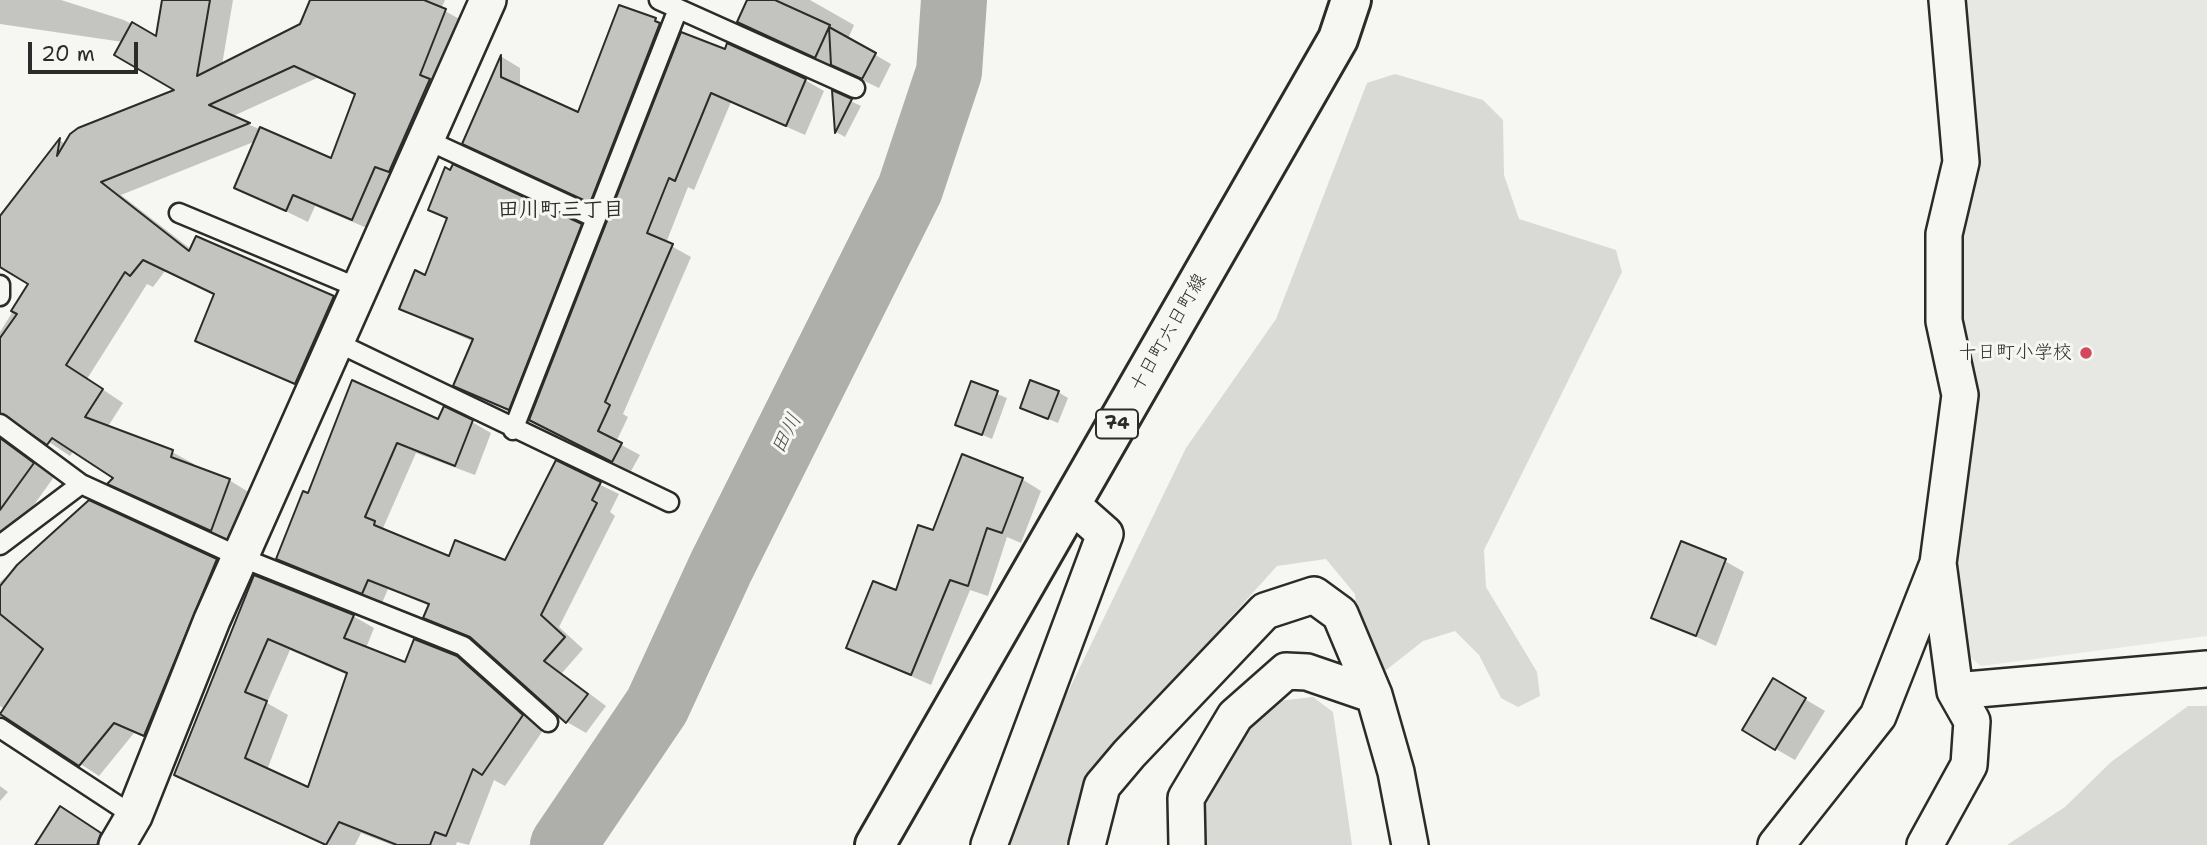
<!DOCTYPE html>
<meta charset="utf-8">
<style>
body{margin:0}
#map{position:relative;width:2207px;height:845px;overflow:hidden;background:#f6f6f2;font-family:"Shantell Sans",sans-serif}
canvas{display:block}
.scale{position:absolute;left:28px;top:42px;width:110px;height:32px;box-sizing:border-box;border:4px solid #2b2b2b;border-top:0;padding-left:9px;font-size:21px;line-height:24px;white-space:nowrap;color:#2b2b2b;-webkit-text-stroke:5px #f6f6f2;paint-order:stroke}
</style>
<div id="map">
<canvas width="2207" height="845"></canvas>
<div class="scale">20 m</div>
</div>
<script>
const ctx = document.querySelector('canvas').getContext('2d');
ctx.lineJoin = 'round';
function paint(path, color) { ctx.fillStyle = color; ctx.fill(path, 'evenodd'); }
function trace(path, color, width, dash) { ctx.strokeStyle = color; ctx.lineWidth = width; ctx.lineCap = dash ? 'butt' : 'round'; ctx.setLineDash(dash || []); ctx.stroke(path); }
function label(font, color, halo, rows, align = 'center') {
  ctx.font = font + ' "Shantell Sans","Klee One",sans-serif'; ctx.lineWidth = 6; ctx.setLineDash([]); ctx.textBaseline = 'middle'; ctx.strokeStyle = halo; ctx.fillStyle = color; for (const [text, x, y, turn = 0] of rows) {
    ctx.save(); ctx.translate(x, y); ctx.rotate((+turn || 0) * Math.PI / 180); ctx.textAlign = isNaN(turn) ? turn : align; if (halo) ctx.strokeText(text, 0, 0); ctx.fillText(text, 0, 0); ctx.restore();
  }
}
paint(new Path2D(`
 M1966,0H2207V636L1981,666L1959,648L1952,508L1977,384L1952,321L1956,240L1980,155Z`), '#e7e7e3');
paint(new Path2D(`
 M1395,74L1483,100L1503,120L1504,175L1519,219L1616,250L1622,272L1484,550L1486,587L1537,672L1540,696L1518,707L1501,698L1479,655L1455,631L1423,641L1376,678L1362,664L1355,594L1326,559L1277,566L1100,762L1066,845H994L1186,448L1276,319L1367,83Z
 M1313,697L1333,712L1352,845H1198L1196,803L1249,717L1278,701Z
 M2188,706H2207V845H2007L2065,807L2111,762Z`), '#d9d9d5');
paint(new Path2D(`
 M0,0H61L124,20L158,38L164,0H233L222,65L301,26L312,0H445L441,9L467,23L374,231L315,206L308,222L236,187L256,141L121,195L192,250L197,239L333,298L355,310L317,395L197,340L216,295L165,271L153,287L147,284L87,379L123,403L107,428L172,452L194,464L193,467L229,480L250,493L233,542L131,495L110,483L116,478L74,450L70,456L25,426L17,425L10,435L11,443L54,477L0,552V332L30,284L0,265V219L60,141L66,144L178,90L123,42L0,24ZM317,78L356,95L332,160L231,117Z
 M748,0H810L854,25L848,39L891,64L879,88L739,22Z
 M655,20L681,37L805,80L824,91L805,135L731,102L694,190L688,187L666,243L691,257L623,414L628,417L616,442L640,455L631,471L455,385L474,342L401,309L426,277L448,220L430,210L581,225L602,238L612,213L464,143L502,57L520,68V88L579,114Z
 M834,93L861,106L845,137L836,132Z
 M353,382L439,421L472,422L491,433L475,475L416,453L383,528L450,558L506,563L556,463L619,494L610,512L615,516L559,627L583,649L562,673L606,706L586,733L567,722L478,642L425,617L430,606L388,589L382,603L297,569L278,558L309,496Z
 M973,384L1007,398L992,439L957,424Z
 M1058,392L1068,398L1058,423L1022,408Z
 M1022,479L1041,491L1021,543L1007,537L988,596L970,590L931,685L848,648L897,593L934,532Z
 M89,502L235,572L164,745L134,733L99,776L2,713L5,710L0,706V582Z
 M1725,561L1744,572L1716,646L1653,617Z
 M255,577L353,616L374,628L366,648L406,664L456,657L479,670L544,729L505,786L494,780L469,845L457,842L456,845H392L361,833L355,845H324L176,775ZM290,650L348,675L309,789L267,770L288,715L267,703Z
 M1793,692L1825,711L1795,760L1776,749Z
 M0,786L8,792L0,801Z`), '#0003');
trace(new Path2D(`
 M563,845L657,706L721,567L910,189L949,72L954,0`), '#aeaeab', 66);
const building = new Path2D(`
 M162,0H210L197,76L300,24L310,0H424L446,9L420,75L430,79L389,172L375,167L352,220L293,195L286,211L234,188L260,127L331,158L355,94L294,66L209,105L250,123L101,182L189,251L196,236L334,296L295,384L195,341L214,294L143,260L130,276L125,272L66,365L103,389L85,417L173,450L171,457L230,479L211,531L107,484L113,478L52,438L47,445L0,413V338L17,314L11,311L28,284L0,267V216L60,138L57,156L70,134L78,128L174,90L114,55L132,22L156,36Z
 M747,0H775L830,25L815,58L737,22Z
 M619,5L656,18L655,21L660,23L590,203L462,144L501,55V77L578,112Z
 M829,27L876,53L862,79L831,65Z
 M681,32L725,49L727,43L806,79L786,126L711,93L675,181L669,178L647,233L673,244L605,402L610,405L598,431L622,443L612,462L529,420Z
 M832,90L852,99L835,133Z
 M453,164L582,224L509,410L453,386L473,339L399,309L415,270L425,275L447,218L428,210L445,167L450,170Z
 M352,380L438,419L444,406L473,420L455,466L397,443L365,517L375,521L374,525L449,556L455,540L505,560L556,460L601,482L592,500L597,503L541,615L565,637L544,661L588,694L566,723L470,637L423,618L429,604L368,580L362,594L276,559L303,491L308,493Z
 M1030,380L1059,391L1048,419L1020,408Z
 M971,381L998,391L982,435L955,425Z
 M0,438L34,463L0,510Z
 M962,454L1023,478L1002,533L987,528L968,586L950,580L911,675L846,648L873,581L896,590L918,525L933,530Z
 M89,500L217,559L144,736L114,723L79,766L0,714L43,649L0,614V586L17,565Z
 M1681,541L1726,559L1696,636L1651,618Z
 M254,575L354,615L344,638L405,662L414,639L457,656L523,715L482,775L473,769L446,836L435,832L430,845H397L339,822L326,845L174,775ZM268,639L347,673L308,787L245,758L267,701L245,692Z
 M1773,678L1806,698L1775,750L1742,730Z
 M60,806L101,833L97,845H35Z`);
paint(building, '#c3c3c0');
trace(building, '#2b2b2b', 2);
const lane = new Path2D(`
 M659,0L855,88
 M427,140L596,218
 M179,213L361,289
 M0,285V296
 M338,343L669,502
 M0,424L81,484L240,557L463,646L548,722
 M513,430L678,9
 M0,545L81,484
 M0,728L134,816`);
const street = new Path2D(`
 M1955,691L2207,669
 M117,845L134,816L212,620L488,0
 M989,845L1105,534L1071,504
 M1087,845L1102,786L1129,754L1265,611L1314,595L1340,614L1374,695L1396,772L1410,845
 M1187,845L1186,798L1235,716L1286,671L1307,672L1374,695
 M1776,845L1878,716L1937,566
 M1925,845L1969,765L1972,721L1955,691L1938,563L1960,395L1944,321V234L1961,162L1947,0`);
const primary = new Path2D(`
 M875,845L1338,39L1351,0`);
trace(lane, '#2b2b2b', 23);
trace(street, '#2b2b2b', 40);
trace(primary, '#2b2b2b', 44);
trace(lane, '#f6f6f2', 18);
trace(street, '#f6f6f2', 35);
trace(primary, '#f6f6f2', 38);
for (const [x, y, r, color] of [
 [2086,353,7,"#d1495b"]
]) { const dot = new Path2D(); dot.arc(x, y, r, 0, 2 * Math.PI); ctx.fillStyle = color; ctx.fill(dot); trace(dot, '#f6f6f2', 2.5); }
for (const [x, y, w] of [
 [1117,424,42]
]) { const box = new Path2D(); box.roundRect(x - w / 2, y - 14.5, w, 29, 5); ctx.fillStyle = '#f6f6f2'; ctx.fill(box); trace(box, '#2b2b2b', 2); }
label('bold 18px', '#2b2b2b', null, [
 ["74",1117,424]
]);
label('19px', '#2b2b2b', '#f6f6f2', [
 ["十日町六日町線",1169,333,-60]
]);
label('19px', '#2b2b2b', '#f6f6f2', [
 ["十日町小学校",2072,353]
], 'right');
label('bold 21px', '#2b2b2b', '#f6f6f2', [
 ["田川町三丁目",561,211]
]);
label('italic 21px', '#525251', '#f6f6f2', [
 ["田川",787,434,-63]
]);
</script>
